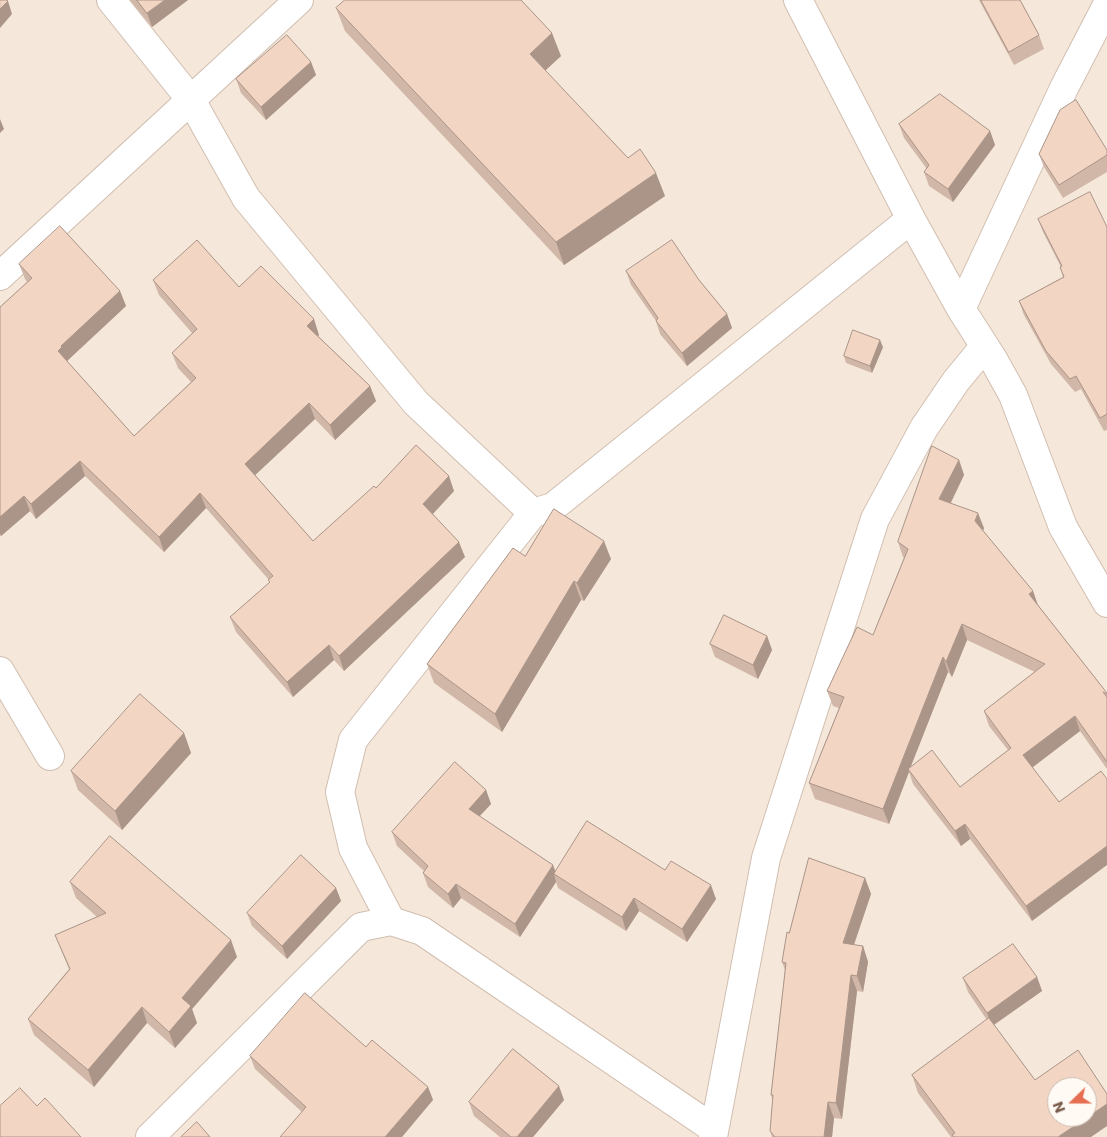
<!DOCTYPE html>
<style>
body{margin:0}
#map{position:relative;width:1107px;height:1137px;overflow:hidden;background:#fdf6ec;font-family:Poppins,sans-serif}
canvas{display:block}
.north{position:absolute;left:1047px;top:1077px;width:50px;height:50px;box-sizing:border-box;background:#fffaf3;border:1px solid #cabbb1;border-radius:50%;rotate:248deg;font-size:14px;font-weight:700;line-height:20px;text-align:center;color:#7a5c4d}
.north::after{content:'';display:block;margin:auto;width:18px;height:22px;background:#e76f51;clip-path:polygon(50% 0,100% 100%,50% 72%,0 100%)}
</style>
<div id="map">
<canvas width="1107" height="1137"></canvas>
<div class="north">N</div>
</div>
<script>
const ctx = document.querySelector('canvas').getContext('2d');
ctx.lineJoin = 'round';
function paint(path, color) { ctx.fillStyle = color; ctx.fill(path, 'evenodd'); }
function trace(path, color, width, dash) { ctx.strokeStyle = color; ctx.lineWidth = width; ctx.lineCap = dash ? 'butt' : 'round'; ctx.setLineDash(dash || []); ctx.stroke(path); }
paint(new Path2D(`
 M0,0H1107V1137H0ZM1057,1087H1087V1117H1057Z`), '#f5e8da');
const street = new Path2D(`
 M111,0L191,100L246,198L416,403L533,513L553,507L911,219
 M798,0L911,219L961,309L993,359L1013,395L1063,527L1107,603
 M0,276L299,0
 M961,309L1064,88L1107,5
 M0,671L50,756
 M391,921L353,848L340,792L353,740L533,513
 M150,1137L361,927L391,921L422,931L714,1129
 M713,1137L766,858L875,519L924,428L956,381L984,347`);
trace(street, '#d1beb0', 30);
trace(street, '#fff', 28);
paint(new Path2D(`
 M130,0H188L152,27Z
 M979,0H1020L1039,35L1044,49L1014,65Z
 M336,8L561,56L545,71L628,158L665,196L564,265L345,31Z
 M311,62L316,75L266,120L241,93L236,79Z
 M899,124L990,131L995,145L953,202L929,186L924,172L927,169L904,138Z
 M1107,150V172L1063,198L1044,167L1039,154Z
 M1038,219L1107,227V430L1104,431L1081,389L1075,392L1051,364L1024,315L1019,301L1063,277L1060,267H1061L1043,232Z
 M19,264L120,291L126,306L67,361L134,436L191,382L178,368L172,353L192,333L159,295L153,280L239,287L319,335L318,336L370,386L376,401L335,440L315,419L255,475L313,541L376,488L454,491L433,514L465,557L344,671L334,660L293,697L236,632L230,617L269,583V580L206,508L164,552L85,476L36,519L30,511L1,536L0,535V307L27,282L25,279Z
 M626,271L699,280L727,314L732,328L687,366L660,334L656,321L631,285Z
 M883,347L872,373L846,363L844,356Z
 M959,460L964,475L951,503L984,528L983,531L1033,591L1038,605L1107,693V769L1080,731L1033,767L1032,921L970,839L961,846L913,784L909,772L889,824L815,799L809,783L839,708L833,706L827,691L873,635L904,558L903,557L898,542ZM967,640L1035,672L984,711L989,726L1008,750L960,787L911,766L948,672L952,677Z
 M525,556L611,559L584,601L581,600L502,732L434,683L427,664Z
 M767,636L772,650L758,679L715,657L710,644Z
 M184,733L191,753L122,830L78,790L71,771Z
 M486,790L491,804L479,817L553,865L555,871L665,870L716,899L687,942L639,911L626,931L558,888L556,882L520,937L461,898L453,908L428,887L423,873L424,871L397,846L392,832Z
 M865,878L871,894L854,945L863,946L868,962L863,992L857,991L842,1119L834,1118L832,1137H772L770,1131L773,1101L771,1095L785,970L782,962L789,933Z
 M70,882L237,957L192,1009L197,1023L175,1048L147,1023L94,1087L34,1035L28,1019L69,969L55,935L97,917L76,898Z
 M336,888L341,901L287,959L252,926L247,913Z
 M1037,977L1042,991L994,1025L1035,1080L1091,1137H951L918,1093L912,1075L987,1020L968,992L963,978Z
 M366,1047L428,1087L433,1100L302,1112L255,1069L250,1056Z
 M564,1100L533,1137H500L474,1116L469,1102Z`), '#d1b7a8');
paint(new Path2D(`
 M165,0H188L152,27L147,13Z
 M8,1L12,14L0,28V9Z
 M552,33L561,56L538,77L530,54Z
 M311,62L316,75L266,120L261,107Z
 M0,119L4,129L0,133Z
 M990,131L995,145L953,202L948,189Z
 M656,173L665,196L564,265L556,242Z
 M120,291L126,306L67,361L58,351L61,346Z
 M727,314L732,328L687,366L682,353Z
 M314,319L319,335L313,341L307,326Z
 M880,340L883,347L872,373L870,366Z
 M370,386L376,401L335,440L330,425Z
 M309,403L315,419L251,479L245,464Z
 M959,460L964,475L945,514L939,499Z
 M80,461L85,476L36,519L31,504Z
 M449,476L454,491L428,519L423,504Z
 M200,493L206,508L164,552L159,537Z
 M24,496L30,511L1,536L0,533V517Z
 M978,513L984,528L981,536L975,521Z
 M604,541L611,559L584,601L577,583Z
 M459,542L465,557L344,671L339,656Z
 M574,581L581,600L502,732L495,714Z
 M1033,591L1038,606L1029,594Z
 M962,624L967,640L952,677L946,662Z
 M767,636L772,650L758,679L753,665Z
 M329,645L334,660L293,697L287,682Z
 M943,657L948,672L909,771L908,769L909,772L889,824L883,809Z
 M1075,716L1080,731L1029,770L1023,755Z
 M184,733L191,753L122,830L115,811Z
 M486,790L491,804L473,823L469,809Z
 M965,824L970,839L961,846L955,831Z
 M1107,846V865L1032,921L1026,906Z
 M553,865L557,876L554,874L556,882L520,937L515,924Z
 M865,878L871,894L849,959L843,943Z
 M456,884L461,898L453,908L448,894Z
 M711,885L716,899L687,942L682,929Z
 M336,888L341,901L287,959L282,946Z
 M634,898L639,911L626,931L622,917Z
 M231,940L237,957L192,1009L197,1023L175,1048L169,1032L182,998Z
 M863,946L868,962L863,992L857,976Z
 M851,975L857,991L842,1119L836,1103Z
 M1037,977L1042,991L992,1026L987,1013Z
 M142,1007L147,1023L94,1087L88,1070Z
 M559,1086L564,1100L533,1137H517Z
 M428,1087L433,1100L402,1137H385Z
 M828,1102L834,1118L832,1137H824Z
 M1107,1104V1126L1091,1137H1058Z`), '#aa9588');
const building = new Path2D(`
 M0,0H7L8,1L0,9Z
 M137,0H165L147,13Z
 M345,0H521L552,33L530,54L628,158L640,149L656,173L556,242L336,8Z
 M981,0H1020L1039,35L1009,52Z
 M287,35L311,62L261,107L236,79Z
 M940,94L990,131L948,189L924,172L929,165L899,124Z
 M1076,100L1107,150V155L1059,185L1039,154L1060,110Z
 M1090,192L1107,227V414L1100,418L1076,376L1070,379L1046,351L1019,301L1064,277L1060,267L1062,266L1038,219Z
 M60,226L120,291L61,346L62,347L58,351L134,436L196,378L172,353L197,329L153,280L197,240L239,287L261,266L314,319L307,326L370,386L330,425L309,403L245,464L313,541L374,486L376,488L416,445L449,476L423,504L459,542L339,656L329,645L287,682L230,617L270,582L268,580L273,576L200,493L159,537L80,461L31,504L24,496L0,517V307L32,278L19,264Z
 M672,240L699,280L727,314L682,353L656,321L658,318L626,271Z
 M853,330L880,340L870,366L844,356Z
 M932,446L959,460L939,499L978,513L975,521L1033,591L1029,594L1107,693V694L1103,692L1107,697V762L1075,716L1023,755L1059,802L1101,771L1107,779V846L1026,906L965,824L955,831L908,769L932,750L960,787L1011,748L984,711L1045,664L962,624L946,662L943,657L883,809L809,783L844,697L827,691L857,627L873,635L908,549L898,542Z
 M554,509L604,541L577,583L574,581L495,714L427,664L513,548L525,556Z
 M724,615L767,636L753,665L710,644Z
 M140,694L184,733L115,811L71,771Z
 M455,762L486,790L469,809L553,865L515,924L456,884L448,894L423,873L428,866L392,832Z
 M587,821L665,870L671,861L711,885L682,929L634,898L622,917L554,874Z
 M110,836L231,940L182,998L191,1006L169,1032L142,1007L88,1070L28,1019L70,969L55,935L106,913L70,882Z
 M301,855L336,888L282,946L247,913Z
 M809,858L865,878L843,943L863,946L857,976L851,975L836,1103L828,1102L824,1137H775L770,1131L773,1095H771L786,963L782,962L787,932L789,933Z
 M1013,944L1037,977L987,1013L963,978Z
 M305,993L366,1047L372,1040L428,1087L385,1137H280L306,1107L250,1056Z
 M989,1018L1035,1080L1078,1050L1107,1094V1104L1058,1137H954L952,1135L955,1133L912,1075ZM1057,1087H1087V1117H1057Z
 M513,1049L559,1086L517,1137H511L469,1102Z
 M20,1088L37,1106L45,1098L81,1137H0V1106Z
 M197,1122L210,1137H181Z`);
paint(building, '#f3d5c3');
trace(building, '#aa9588', 1);
</script>
